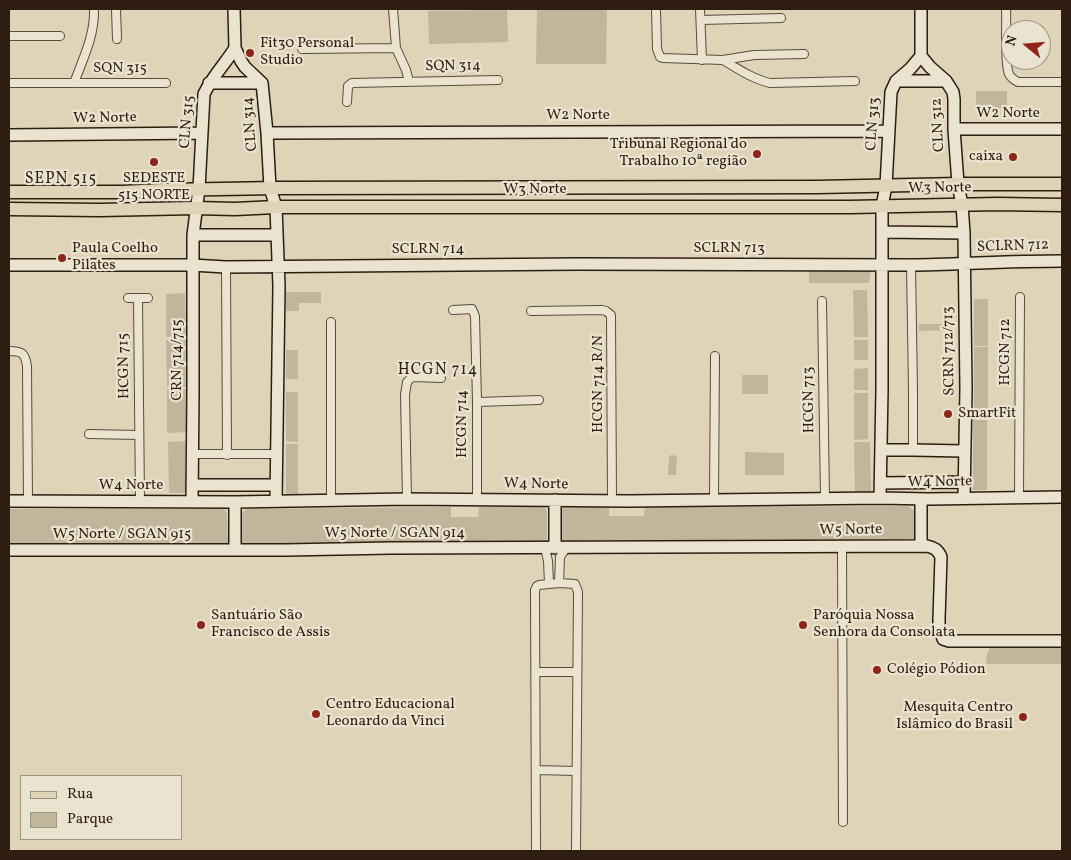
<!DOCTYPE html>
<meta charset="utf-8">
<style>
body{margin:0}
#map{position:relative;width:1071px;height:860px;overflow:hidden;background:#dfd4b7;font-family:Vollkorn,serif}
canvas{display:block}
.frame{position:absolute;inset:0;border:10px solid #301d11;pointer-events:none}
.legend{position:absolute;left:20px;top:775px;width:162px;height:65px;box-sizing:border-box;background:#eae3d0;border:1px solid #a09484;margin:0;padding:6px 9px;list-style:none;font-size:15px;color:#301d11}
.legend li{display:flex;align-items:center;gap:10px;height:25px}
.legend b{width:25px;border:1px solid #a09484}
.north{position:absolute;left:1001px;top:20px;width:50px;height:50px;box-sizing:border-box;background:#eae3d0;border:1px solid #a09484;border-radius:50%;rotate:287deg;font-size:14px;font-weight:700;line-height:20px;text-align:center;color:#301d11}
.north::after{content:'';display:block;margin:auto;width:18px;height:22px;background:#8f2418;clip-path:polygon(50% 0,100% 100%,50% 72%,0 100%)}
</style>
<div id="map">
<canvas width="1071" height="860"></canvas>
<div class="frame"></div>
<ul class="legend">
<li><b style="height:6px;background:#dfd4b7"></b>Rua</li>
<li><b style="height:14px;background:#c1b59b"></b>Parque</li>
</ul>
<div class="north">N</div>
</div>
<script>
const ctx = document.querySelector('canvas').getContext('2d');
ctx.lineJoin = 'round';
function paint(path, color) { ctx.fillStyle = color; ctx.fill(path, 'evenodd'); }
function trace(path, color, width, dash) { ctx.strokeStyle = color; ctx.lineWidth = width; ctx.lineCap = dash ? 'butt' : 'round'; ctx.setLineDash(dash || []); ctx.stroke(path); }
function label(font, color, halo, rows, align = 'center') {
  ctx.font = font + ' Vollkorn,serif'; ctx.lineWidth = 4.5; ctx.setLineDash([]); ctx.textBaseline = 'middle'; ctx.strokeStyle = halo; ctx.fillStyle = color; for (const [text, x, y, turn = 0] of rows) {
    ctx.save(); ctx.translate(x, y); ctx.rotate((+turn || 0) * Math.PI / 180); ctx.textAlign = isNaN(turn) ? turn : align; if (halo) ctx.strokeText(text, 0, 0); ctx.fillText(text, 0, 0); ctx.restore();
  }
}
paint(new Path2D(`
 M537,9H607L606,64H536Z
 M507,10L508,42L429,44L428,11Z
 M976,91H1007V109H976Z
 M809,267L871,268L869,283H809Z
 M853,290H867L868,337H854Z
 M286,292H321V303H299V311H286Z
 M185,293L186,336L166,337V294Z
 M974,299H988V346H974Z
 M919,324H950V330L919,331Z
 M166,340H186L187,387H167Z
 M854,340H868V360H854Z
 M974,347H988V417H974Z
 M286,350H298V379H286Z
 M868,368V390H854V369Z
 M742,375H768V394H742Z
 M167,389H187V432L167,433Z
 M286,392H298V442L286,441Z
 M854,393H868V439L854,440Z
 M973,420H987V490H973Z
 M185,441L186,493H169L168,442Z
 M854,442H870L871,492L855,493Z
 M286,444H298V494H286Z
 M745,452L784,453V475H745Z
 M671,455L677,456L676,475H668L669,457Z
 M538,506L545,508L547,511V540L545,542L245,547L239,543V515L247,509L451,507V517H478L479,507Z
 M560,506L609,507V516H644L645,507L908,506L916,512L915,540L913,543L558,542Z
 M9,509H223L225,510L227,514L228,543L225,545L9,547Z
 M1062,646V664H986L987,655L990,647Z`), '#c1b59b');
const street = new Path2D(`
 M116,9L117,39
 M393,9L396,48L406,70L409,82
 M656,9L657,49L660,57L663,58L723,60L754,55L804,54
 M700,9L702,60
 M1006,9C1007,23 1004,62 1009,74C1011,78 1014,80 1018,82H1062
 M701,20L781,18
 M9,36H60
 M302,49L396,48
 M723,60C738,69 753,79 770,83L855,81
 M9,83H166
 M74,83C83,59 95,35 94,9
 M347,102L348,86L352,83L498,80
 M911,265L913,390V450
 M226,267L227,455
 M128,298H148
 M138,298L140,502
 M822,301L825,498
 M453,310L472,309L475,316L477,402V499
 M531,311L602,310L606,311L611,315L612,500
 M331,322V500
 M9,351C22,351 25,353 27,366L28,501
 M477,402L539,400
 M89,434L139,435
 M193,454H277
 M1019,497L1020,297
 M407,499L405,395L407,382L411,378L414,377L441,378
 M714,499L715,356
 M842,546L843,822
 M545,548L548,561L549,583
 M559,583L560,557L566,548
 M536,672H577
 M536,770L576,771
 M536,851L535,590L537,586L539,585L559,583L575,584L578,592L576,851`);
const secondary = new Path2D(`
 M234,9L235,48L241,61L245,67L262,83L267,133L270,188L276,207L279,286L276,501
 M921,56L930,67L946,81L953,92L954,99V129L958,184L962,205L964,233L966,389L964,498
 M921,56V9
 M896,81H946
 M209,83H262
 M954,129H1062
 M267,133L888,131
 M9,135L202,133
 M882,232L964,233
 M193,235H277
 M9,265H192L226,267L577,264L911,265C961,264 1012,261 1062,261
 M881,450H913L964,451
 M880,483L964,482
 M192,485H276
 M880,498L882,390V206L886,186L891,92L896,81L910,69L921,56
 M9,501L235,502L407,499L629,501L880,498L928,499L1062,497
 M192,502L193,392V235L199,189L204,94C212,77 225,64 235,48
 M235,502V550
 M921,546V499
 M555,548V500
 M9,550H286L391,548L927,546C935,548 938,550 941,557L939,619V626L943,639L949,641H1062`);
const primary = new Path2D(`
 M9,192H122L164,190L276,188L818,187L958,184H1062
 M9,209L99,210L196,208L235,209L276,207H850L997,204L1062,205`);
trace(street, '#5c4b3a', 10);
trace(secondary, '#301d11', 14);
trace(primary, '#301d11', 15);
trace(street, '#eae3d0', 8);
trace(secondary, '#eae3d0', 11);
trace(primary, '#dfd4b7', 12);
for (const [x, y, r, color] of [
 [250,53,5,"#8f2418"],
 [757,154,5,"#8f2418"],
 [1013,157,5,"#8f2418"],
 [154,162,5,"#8f2418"],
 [62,258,5,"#8f2418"],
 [948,414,5,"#8f2418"],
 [201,625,5,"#8f2418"],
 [803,625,5,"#8f2418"],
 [877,670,5,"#8f2418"],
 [316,714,5,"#8f2418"],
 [1023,717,5,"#8f2418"]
]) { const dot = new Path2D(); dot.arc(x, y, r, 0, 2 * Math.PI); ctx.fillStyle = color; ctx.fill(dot); trace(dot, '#eae3d0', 2); }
label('15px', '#301d11', '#eae3d0', [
 ["Fit30 Personal",260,44],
 ["Studio",260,61],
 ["Tribunal Regional do",747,145,"right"],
 ["Trabalho 10ª região",747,162,"right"],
 ["caixa",1003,157,"right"],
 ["SEDESTE",154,179,"center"],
 ["515 NORTE",154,196,"center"],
 ["Paula Coelho",72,249],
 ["Pilates",72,266],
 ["SmartFit",958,414],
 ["Santuário São",211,616],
 ["Francisco de Assis",211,633],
 ["Paróquia Nossa",813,616],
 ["Senhora da Consolata",813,633],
 ["Colégio Pódion",887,670],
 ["Centro Educacional",326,705],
 ["Leonardo da Vinci",326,722],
 ["Mesquita Centro",1013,708,"right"],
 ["Islâmico do Brasil",1013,725,"right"]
], 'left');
label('15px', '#301d11', '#eae3d0', [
 ["SQN 314",453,67,-1],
 ["SQN 315",120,69],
 ["W2 Norte",1008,114],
 ["W2 Norte",578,116],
 ["W2 Norte",105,119,-1],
 ["CLN 315",188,122,-85],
 ["CLN 314",251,124,-95],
 ["CLN 313",874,124,-86],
 ["CLN 312",939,125,-93],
 ["W3 Norte",940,189,-1],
 ["W3 Norte",535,190],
 ["SCLRN 712",1013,247,-2],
 ["SCLRN 713",729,249],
 ["SCLRN 714",428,250],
 ["SCRN 712/713",950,351,-91],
 ["HCGN 712",1006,352,-90],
 ["CRN 714/715",178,360,-90],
 ["HCGN 715",125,366,-91],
 ["HCGN 714 R/N",599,384,-90],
 ["HCGN 713",810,400,-91],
 ["HCGN 714",463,424,-90],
 ["W4 Norte",940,483,-1],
 ["W4 Norte",536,485,1],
 ["W4 Norte",131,486],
 ["W5 Norte",851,531,-1],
 ["W5 Norte / SGAN 914",395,534],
 ["W5 Norte / SGAN 915",122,535]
]);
ctx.letterSpacing = '1px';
label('16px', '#301d11', '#eae3d0', [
 ["SEPN 515",61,180],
 ["HCGN 714",438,371]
]);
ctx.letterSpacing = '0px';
</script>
